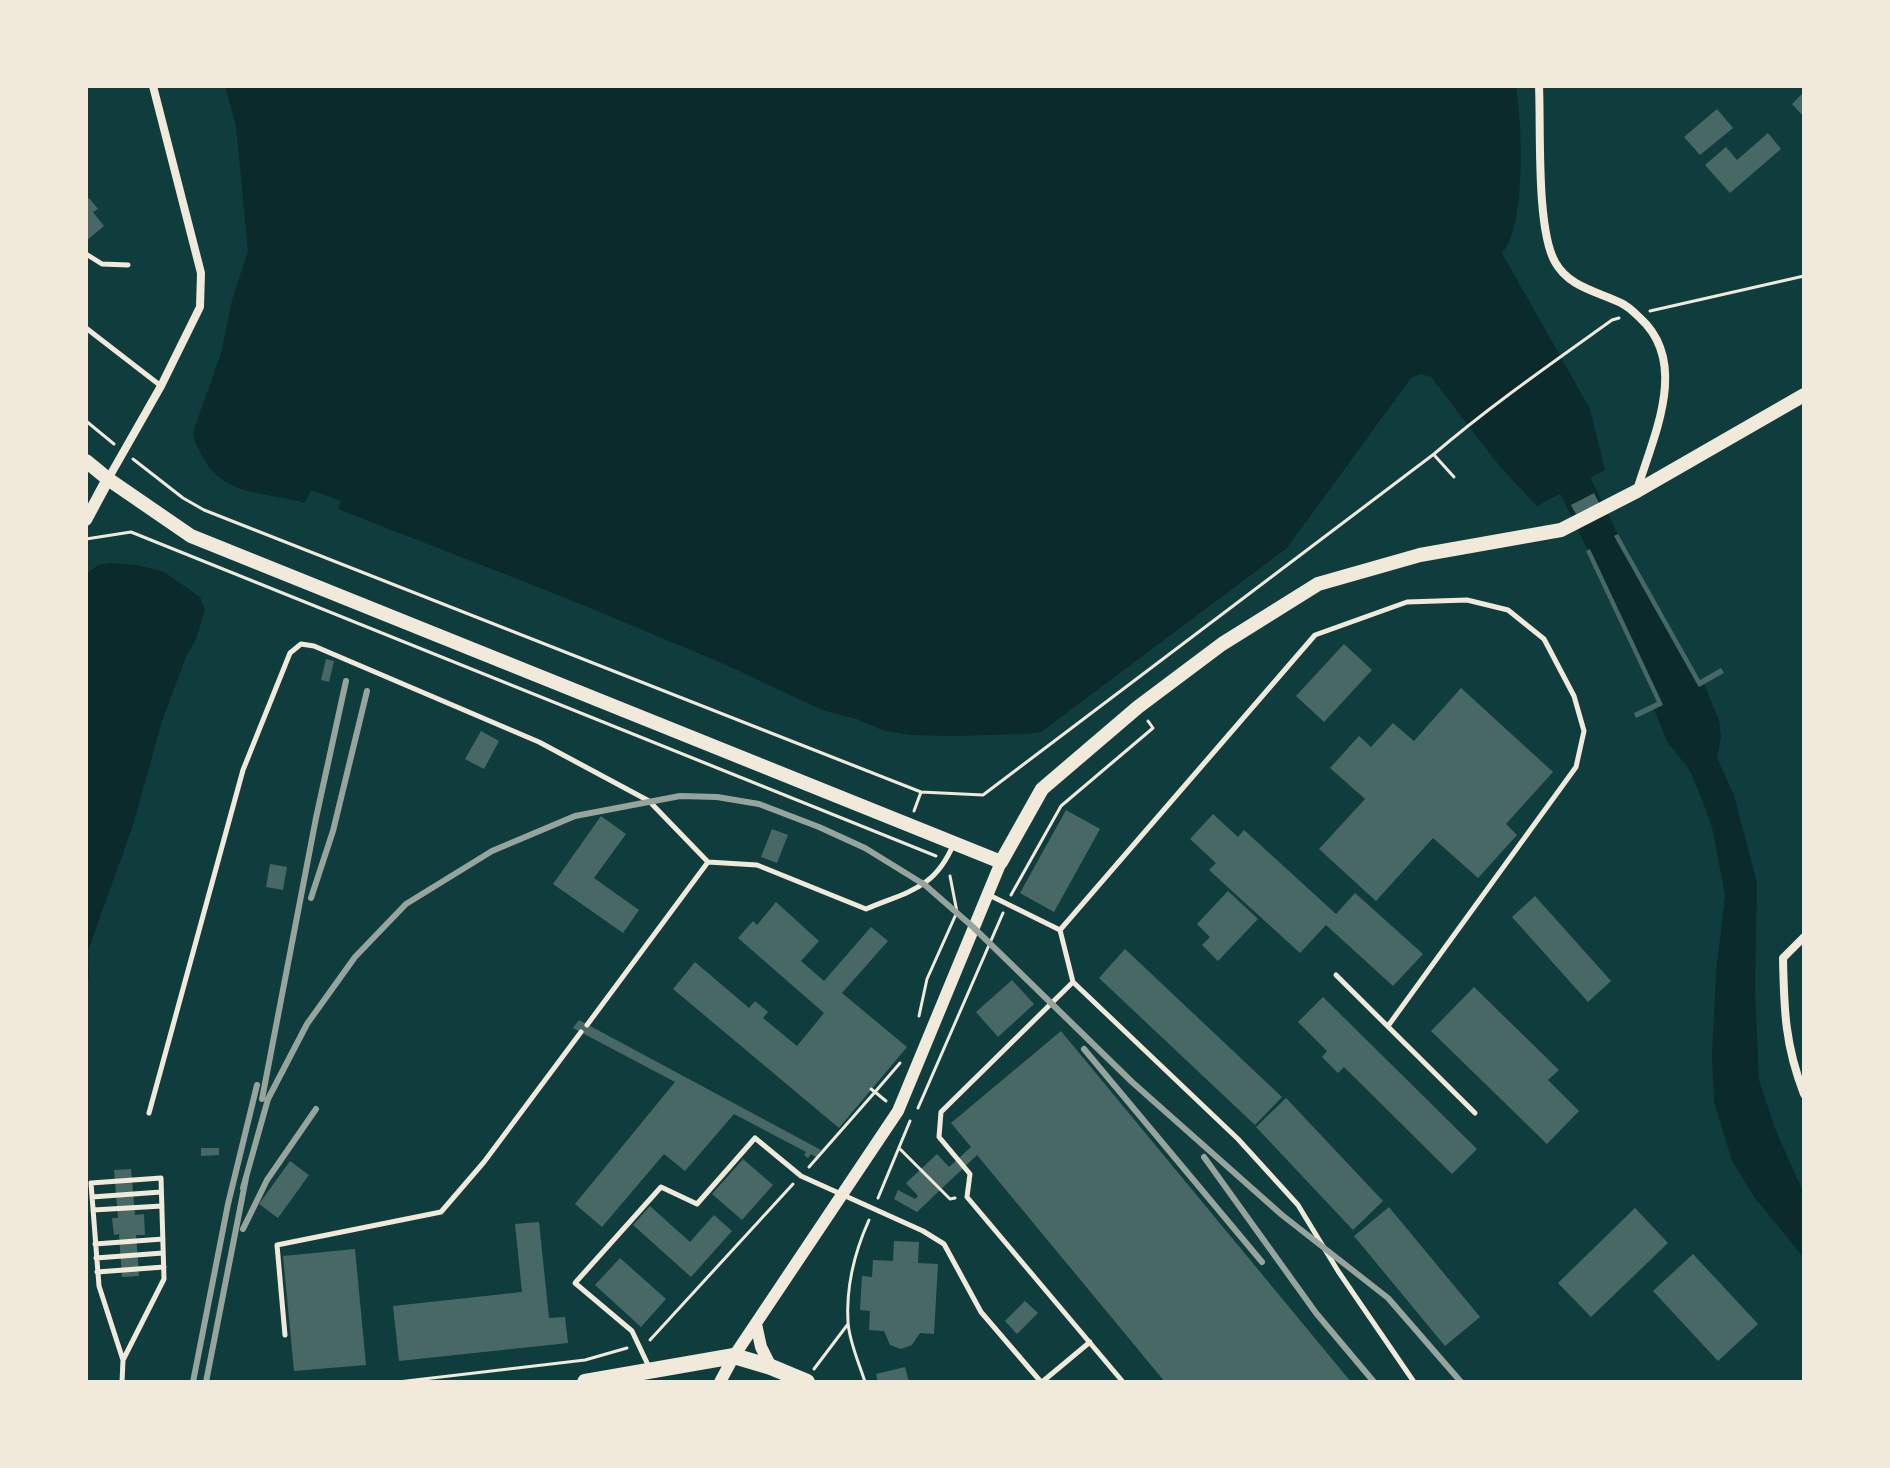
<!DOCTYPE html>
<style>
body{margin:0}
#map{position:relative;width:1890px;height:1468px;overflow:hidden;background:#0f3d3e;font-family:"Source Sans 3",sans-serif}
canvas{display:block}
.frame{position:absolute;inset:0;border:88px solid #f1e9da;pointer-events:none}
</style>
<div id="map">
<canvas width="1890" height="1468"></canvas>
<div class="frame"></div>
</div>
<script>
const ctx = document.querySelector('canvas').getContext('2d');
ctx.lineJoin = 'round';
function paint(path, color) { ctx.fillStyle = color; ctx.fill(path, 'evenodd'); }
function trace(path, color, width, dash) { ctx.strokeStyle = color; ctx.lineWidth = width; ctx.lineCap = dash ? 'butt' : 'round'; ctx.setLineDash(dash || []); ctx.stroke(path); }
paint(new Path2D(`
 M225,86H1516C1522,123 1527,225 1502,253L1590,409L1605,470L1537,506L1501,468L1431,377L1421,374L1411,378L1287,548L1041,732L1025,734L954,736L909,735L882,730L857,719L822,710L724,664L571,600L338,509L341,501L311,490L305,503C269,492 226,497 205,461C200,451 194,443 193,432L221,353L232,300L248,251L236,126Z
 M1614,536L1698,687L1704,684L1719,720L1721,737L1717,758L1734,795L1757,883L1755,988L1759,1080L1776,1131L1804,1194V1258L1755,1198L1732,1161L1714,1102L1712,1055L1716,973L1725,895L1712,827L1701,797L1689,769L1668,743L1654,710L1663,704L1590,549Z
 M111,563L137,565L164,572L200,597L205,610L196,639L186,657L162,721L133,825L88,951L89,977L86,984V574L98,565Z`), '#0a2a2b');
trace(new Path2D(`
 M1549,448L1576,487L1623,584`), '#0a2a2b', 34);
paint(new Path2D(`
 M1804,92V117L1792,104Z
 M1717,109L1733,128L1700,155L1684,137Z
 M1768,133L1781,149L1730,193L1705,165L1726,147L1737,160Z
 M89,198L98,209L93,212L104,226L86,241V201Z
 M1594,493L1599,503L1576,514L1571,505Z
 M1618,534L1700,680L1721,668L1724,673L1699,687L1614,536Z
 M1590,549L1663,705L1636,718L1634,713L1657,702L1586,551Z
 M1344,644L1372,670L1324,722L1296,696Z
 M326,659L334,661L329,682L321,680Z
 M1461,688L1553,772L1506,824L1517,835L1478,878L1433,838L1376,901L1319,849L1365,799L1330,768L1359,736L1371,747L1393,723L1414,741Z
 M481,731L499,741L484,769L465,759Z
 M1066,810L1100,829L1054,912L1020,893Z
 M1213,814L1238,837L1244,830L1336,914L1355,893L1423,954L1393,986L1326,925L1300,953L1209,870L1216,863L1190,839Z
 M601,816L626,834L594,878L639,910L623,933L553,884Z
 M772,829L788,835L777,863L761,857Z
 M270,864L287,867L283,890L266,887Z
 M1228,891L1258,919L1218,961L1202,945L1210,937L1197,924Z
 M1535,896L1611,981L1588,1002L1512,917Z
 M776,902L819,941L801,961L824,981L871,927L888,941L842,993L907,1047L839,1128L673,989L695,962L749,1008L755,1001L768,1012L763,1018L797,1046L824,1013L738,938L753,921L757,925Z
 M1125,949L1282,1097L1255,1125L1099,978Z
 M1012,980L1034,1004L998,1037L976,1012Z
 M1474,987L1559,1070L1548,1080L1579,1111L1547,1144L1431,1031Z
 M1323,997L1477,1149L1452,1174L1344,1067L1338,1073L1322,1057L1327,1051L1298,1022Z
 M579,1020L821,1150L816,1157L811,1154L808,1158L804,1155L806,1152L734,1114L685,1171L664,1154L602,1227L575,1204L675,1082L573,1028Z
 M1061,1031L1351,1382H1165L977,1155L917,1212L894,1199L898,1190L915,1199L918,1196L906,1183L937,1154L949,1167L971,1147L951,1123Z
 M1286,1098L1383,1201L1353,1230L1256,1127Z
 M201,1148H219V1155L201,1156Z
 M743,1159L773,1185L742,1220L712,1194Z
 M290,1161L309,1175L278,1218L259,1204Z
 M131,1169L135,1215L144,1214L145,1235H136L139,1276L122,1277L119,1234L114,1235L112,1218H118L114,1170Z
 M650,1206L690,1242L714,1215L732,1231L691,1277L633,1225Z
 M1389,1207L1480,1317L1445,1346L1354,1236Z
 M1635,1208L1668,1243L1591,1317L1558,1283Z
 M539,1222L549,1318L565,1317L568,1343L399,1361L393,1306L522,1292L515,1224Z
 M894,1241L919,1242L918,1263L938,1264L934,1334L920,1333L912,1345L901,1349L890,1345L884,1331L869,1330L870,1311L860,1310L862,1276L872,1277L873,1260L893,1261Z
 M355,1249L366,1365L294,1371L283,1256Z
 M1693,1254L1758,1324L1718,1361L1653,1291Z
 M620,1258L666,1299L641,1327L595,1285Z
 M1025,1301L1038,1313L1017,1334L1005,1321Z
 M905,1367L909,1382H878L876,1374Z`), '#486865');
trace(new Path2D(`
 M1650,311L1804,276
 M86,421L114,444
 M1435,456L1454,477
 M133,459L183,498L204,510L921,792L983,795L1434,454C1490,406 1552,363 1612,320L1619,318
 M86,539L131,532L936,856
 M914,811L921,792
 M1011,895L1061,806L1153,728L1148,721
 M919,1016L927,979L957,912L950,876
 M886,1101L875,1092L900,1063
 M918,1108L1003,913
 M900,1149L950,1199L955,1198
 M809,1167L875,1092L871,1089
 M878,1198L910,1121
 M650,1340L793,1184
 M814,1369L848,1324
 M398,1382L585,1360L627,1348
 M865,1382C859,1363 849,1341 848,1322C846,1287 855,1251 869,1220`), '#f1e9da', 3);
trace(new Path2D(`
 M86,254L102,264L128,265
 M86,328L161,386
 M987,894L1060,930L1073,982L941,1112L939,1137L970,1174L967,1197L1123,1382
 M1060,930L1315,635L1407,602L1467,600L1508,610L1544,639L1574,696L1584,731L1576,767L1388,1026
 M1336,975L1475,1113
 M1073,982L1238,1139L1298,1205L1338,1271L1414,1382
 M587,1025L708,862
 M149,1113L243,770L290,653L301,644L314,646L539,742L649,801L708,862L757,865L866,909C909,891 935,889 954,843
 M92,1197L161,1192
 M93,1210L162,1206
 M95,1244L163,1239
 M96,1258L163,1253
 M97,1272L164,1267
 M285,1335L277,1245L441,1212L484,1162L581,1032
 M649,1367L632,1331L575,1283L661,1187L697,1204L755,1138L801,1176L923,1231L944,1244L981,1312L1041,1382
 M122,1382L123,1360L164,1279L161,1178L91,1183L99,1286L123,1360
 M1042,1382L1090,1342`), '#f1e9da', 5);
trace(new Path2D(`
 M1539,86C1541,128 1536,228 1555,262C1569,287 1596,291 1621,303C1628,306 1634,312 1640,318C1690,363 1653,437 1637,490
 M108,479L161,386L200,307L201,273L153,86
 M1804,937L1783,958C1784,1010 1785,1045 1804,1094`), '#f1e9da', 8);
trace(new Path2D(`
 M86,520L108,479
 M756,1324L761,1347L771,1367
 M720,1382L734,1356L898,1111L1001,862`), '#f1e9da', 12);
trace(new Path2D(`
 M86,461L108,479L191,536L1001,862L1042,789L1138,707L1222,644L1318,584L1420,555L1561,530L1637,491L1804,395`), '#f1e9da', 14);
trace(new Path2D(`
 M585,1382L734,1356L771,1367L807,1382`), '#f1e9da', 16);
trace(new Path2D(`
 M311,898L333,831L367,691
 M1084,1049L1262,1262
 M262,1099L316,818L346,681
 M1204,1157L1316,1313L1374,1382
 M243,1188L268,1099L307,1024L355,957L406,904L492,851L575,816L680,796L717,797L759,804L819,827L865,848L925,885L973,927L1132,1082L1282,1215L1388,1298L1461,1382
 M243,1229L267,1180L316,1109
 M193,1382L228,1204L257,1085
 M206,1382L246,1178`), '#97a49c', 6);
</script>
